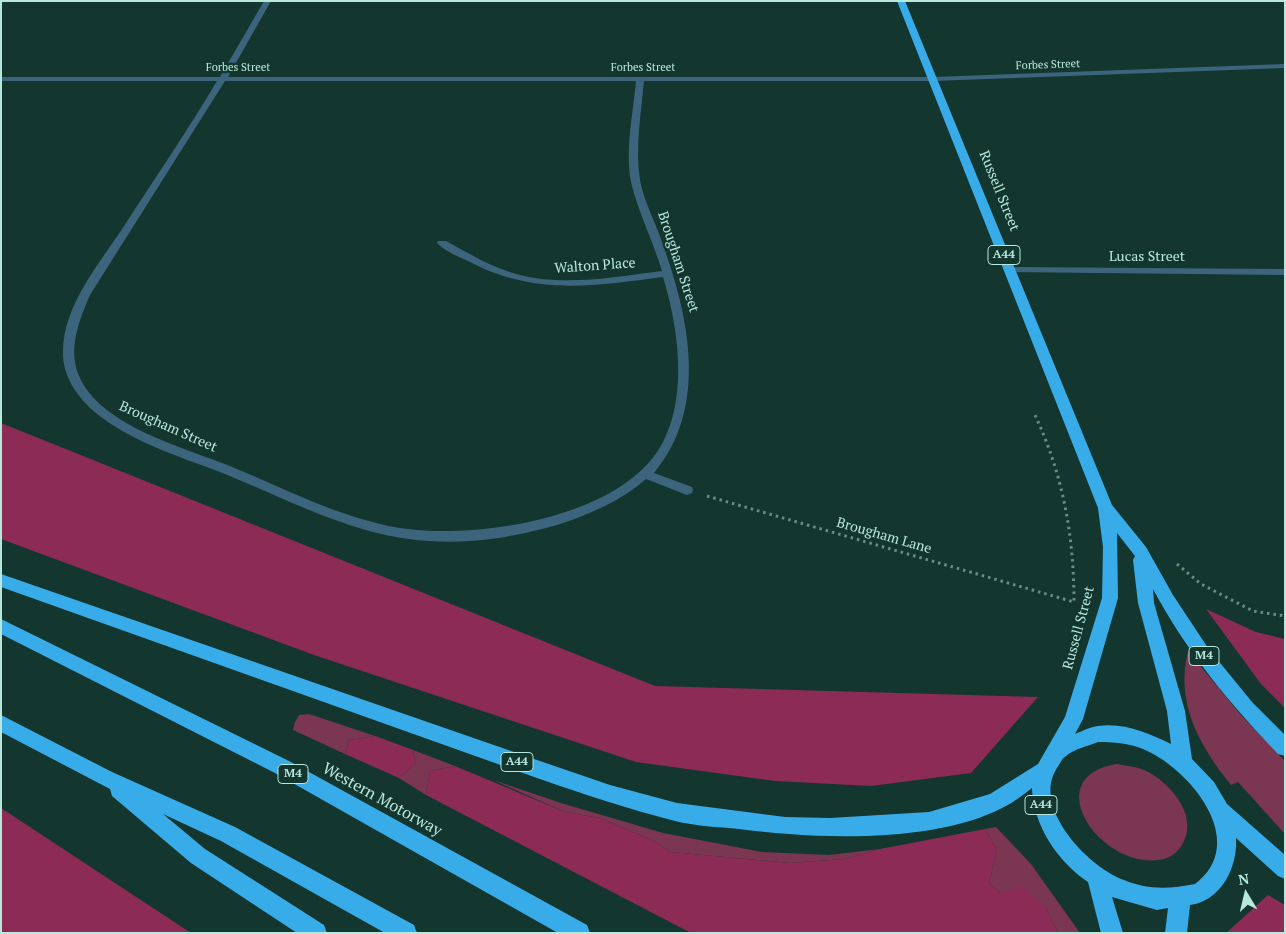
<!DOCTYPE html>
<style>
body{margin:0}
#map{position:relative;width:1286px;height:934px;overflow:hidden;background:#13362e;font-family:"PT Serif",serif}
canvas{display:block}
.frame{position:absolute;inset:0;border:2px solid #b8e8dc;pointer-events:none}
.north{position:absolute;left:1221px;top:869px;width:50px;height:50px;-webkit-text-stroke:4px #13362e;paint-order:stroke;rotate:351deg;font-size:14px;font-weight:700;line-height:20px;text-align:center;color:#b8e8dc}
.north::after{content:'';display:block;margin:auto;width:18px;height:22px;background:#b8e8dc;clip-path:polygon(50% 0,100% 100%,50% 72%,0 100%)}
</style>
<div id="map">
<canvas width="1286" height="934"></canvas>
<div class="frame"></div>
<div class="north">N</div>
</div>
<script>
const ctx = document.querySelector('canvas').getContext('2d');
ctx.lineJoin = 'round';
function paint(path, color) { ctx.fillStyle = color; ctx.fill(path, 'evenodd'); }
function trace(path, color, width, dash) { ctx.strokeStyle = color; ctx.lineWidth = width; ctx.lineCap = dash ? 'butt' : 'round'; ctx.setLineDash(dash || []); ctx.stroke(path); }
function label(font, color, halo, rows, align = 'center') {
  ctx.font = font + ' "PT Serif",serif'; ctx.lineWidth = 5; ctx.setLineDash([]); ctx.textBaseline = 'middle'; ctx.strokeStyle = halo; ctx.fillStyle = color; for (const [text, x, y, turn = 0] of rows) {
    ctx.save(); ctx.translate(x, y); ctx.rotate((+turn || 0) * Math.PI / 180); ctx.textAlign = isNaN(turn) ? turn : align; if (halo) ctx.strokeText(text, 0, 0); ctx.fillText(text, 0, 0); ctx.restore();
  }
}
paint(new Path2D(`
 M1188,651L1241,715L1285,761V834L1238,782L1231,785C1199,745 1175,703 1188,651Z
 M309,714L375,736L349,740L345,754L293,730L295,722L299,715Z
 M413,750L455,766L430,771L426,795L399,778L416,763Z
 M1117,764C1128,766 1140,767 1150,773C1173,786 1199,818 1182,845C1176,854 1169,859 1158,860C1098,867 1038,776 1117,764Z
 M493,780L561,803L663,833L762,852L829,855L880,849L844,859L790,863L671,852L654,841L600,818L565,812Z
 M996,827L1031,864L1080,933H1058L1046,908L1001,894L989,883L997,850L985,829Z`), '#7b3651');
paint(new Path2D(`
 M1,423L655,686L1038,697L971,773L871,786L775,781L636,762L314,655L1,539Z
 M1206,609L1256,632L1285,639V708L1261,684Z
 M375,736L413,750L416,763L399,778L345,754L349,740Z
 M455,766L565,812L600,818L654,841L671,852L790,863L844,859L880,849L985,829L997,850L989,883L1001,894L1022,886L1046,908L1058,933H691L426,795L430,771Z
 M1,808L191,933H1Z
 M1268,895L1285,905V933H1226Z`), '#8c2c56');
trace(new Path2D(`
 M707,496L1074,602C1074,536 1063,475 1035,415
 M1177,564L1201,584L1253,611L1285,616`), '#669086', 3, [2.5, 4]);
paint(new Path2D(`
 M264,1H271L228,77H933L1285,64V68L933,81H644C641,114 635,148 640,180C644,202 656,223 663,245C689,317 709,408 654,473L692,487L693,490L692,493L687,495L646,479C595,524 496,546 429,541C357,537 291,501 225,474C184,458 137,444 101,417C81,402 62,378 63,352C63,305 100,263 124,226C155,178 188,130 217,81H1V77H220ZM225,81H636C633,114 625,150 631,182C638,212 653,241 662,271C614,277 563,287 516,274C491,267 468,253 446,241H438L437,243C445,251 459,257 470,262C535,296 594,286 663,277C678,326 688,394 663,442C624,518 476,540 400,528C339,518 282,487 225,464C181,447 106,426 82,382C66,353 78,323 90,295Z
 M1010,267L1285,269V275L1006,272L1005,270Z`), '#3c647d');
paint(new Path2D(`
 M897,1H905L1112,505L1146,547L1173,595L1208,648L1252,702L1285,735V756L1278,754C1230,704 1186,651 1153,589L1154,603L1185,711L1192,759L1214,782L1227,804L1285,855V879L1278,876L1236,838C1238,867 1221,901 1190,905L1187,933H1165L1168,908L1157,910L1112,897L1123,933H1101L1088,882C1058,862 1033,825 1032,788C1023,795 1014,802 1004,807C935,844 814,839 739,829C718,827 695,826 675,821C628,809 583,794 537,778L1,587V574L537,760L610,785L677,803L785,817L830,818L929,812L990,794L1038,764L1065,717L1102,598L1103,547L1098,508ZM1117,533L1135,556L1133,560L1138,603L1167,711L1171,744C1149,733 1123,722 1098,726C1090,727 1082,731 1075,734L1083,719L1118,598ZM1098,742C1113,742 1129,743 1143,749C1189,768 1251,842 1195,884C1169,889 1148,890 1124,880C1088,867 1031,807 1057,768C1060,764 1062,758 1066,756C1074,749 1088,746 1098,742Z
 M1,619L289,761L587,925L590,933H558L275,773L1,634Z
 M1,715L112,772L235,827L414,925L417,933H385L221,841L163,814L205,849L324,925L327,933H297L191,863L112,796L110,789L1,732Z`), '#38abe9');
label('11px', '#b8e8dc', '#13362e', [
 ["Forbes Street",1048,65,-2],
 ["Forbes Street",238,68],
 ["Forbes Street",643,68]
]);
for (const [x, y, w] of [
 [1004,255,32],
 [1204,656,30],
 [517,762,32],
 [293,774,30],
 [1041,805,32]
]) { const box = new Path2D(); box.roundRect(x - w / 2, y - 9.5, w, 19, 4); ctx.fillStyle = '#13362e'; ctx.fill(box); trace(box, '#b8e8dc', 1); }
label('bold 12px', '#b8e8dc', null, [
 ["A44",1004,255],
 ["M4",1204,656],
 ["A44",517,762],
 ["M4",293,774],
 ["A44",1041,805]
]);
label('14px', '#b8e8dc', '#13362e', [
 ["Russell Street",999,191,68],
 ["Lucas Street",1147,257],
 ["Brougham Street",678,262,72],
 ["Walton Place",595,266,-4],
 ["Brougham Street",168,427,24],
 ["Brougham Lane",884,536,16],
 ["Russell Street",1079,628,-75]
]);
label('16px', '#b8e8dc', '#13362e', [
 ["Western Motorway",382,800,29]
]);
</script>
